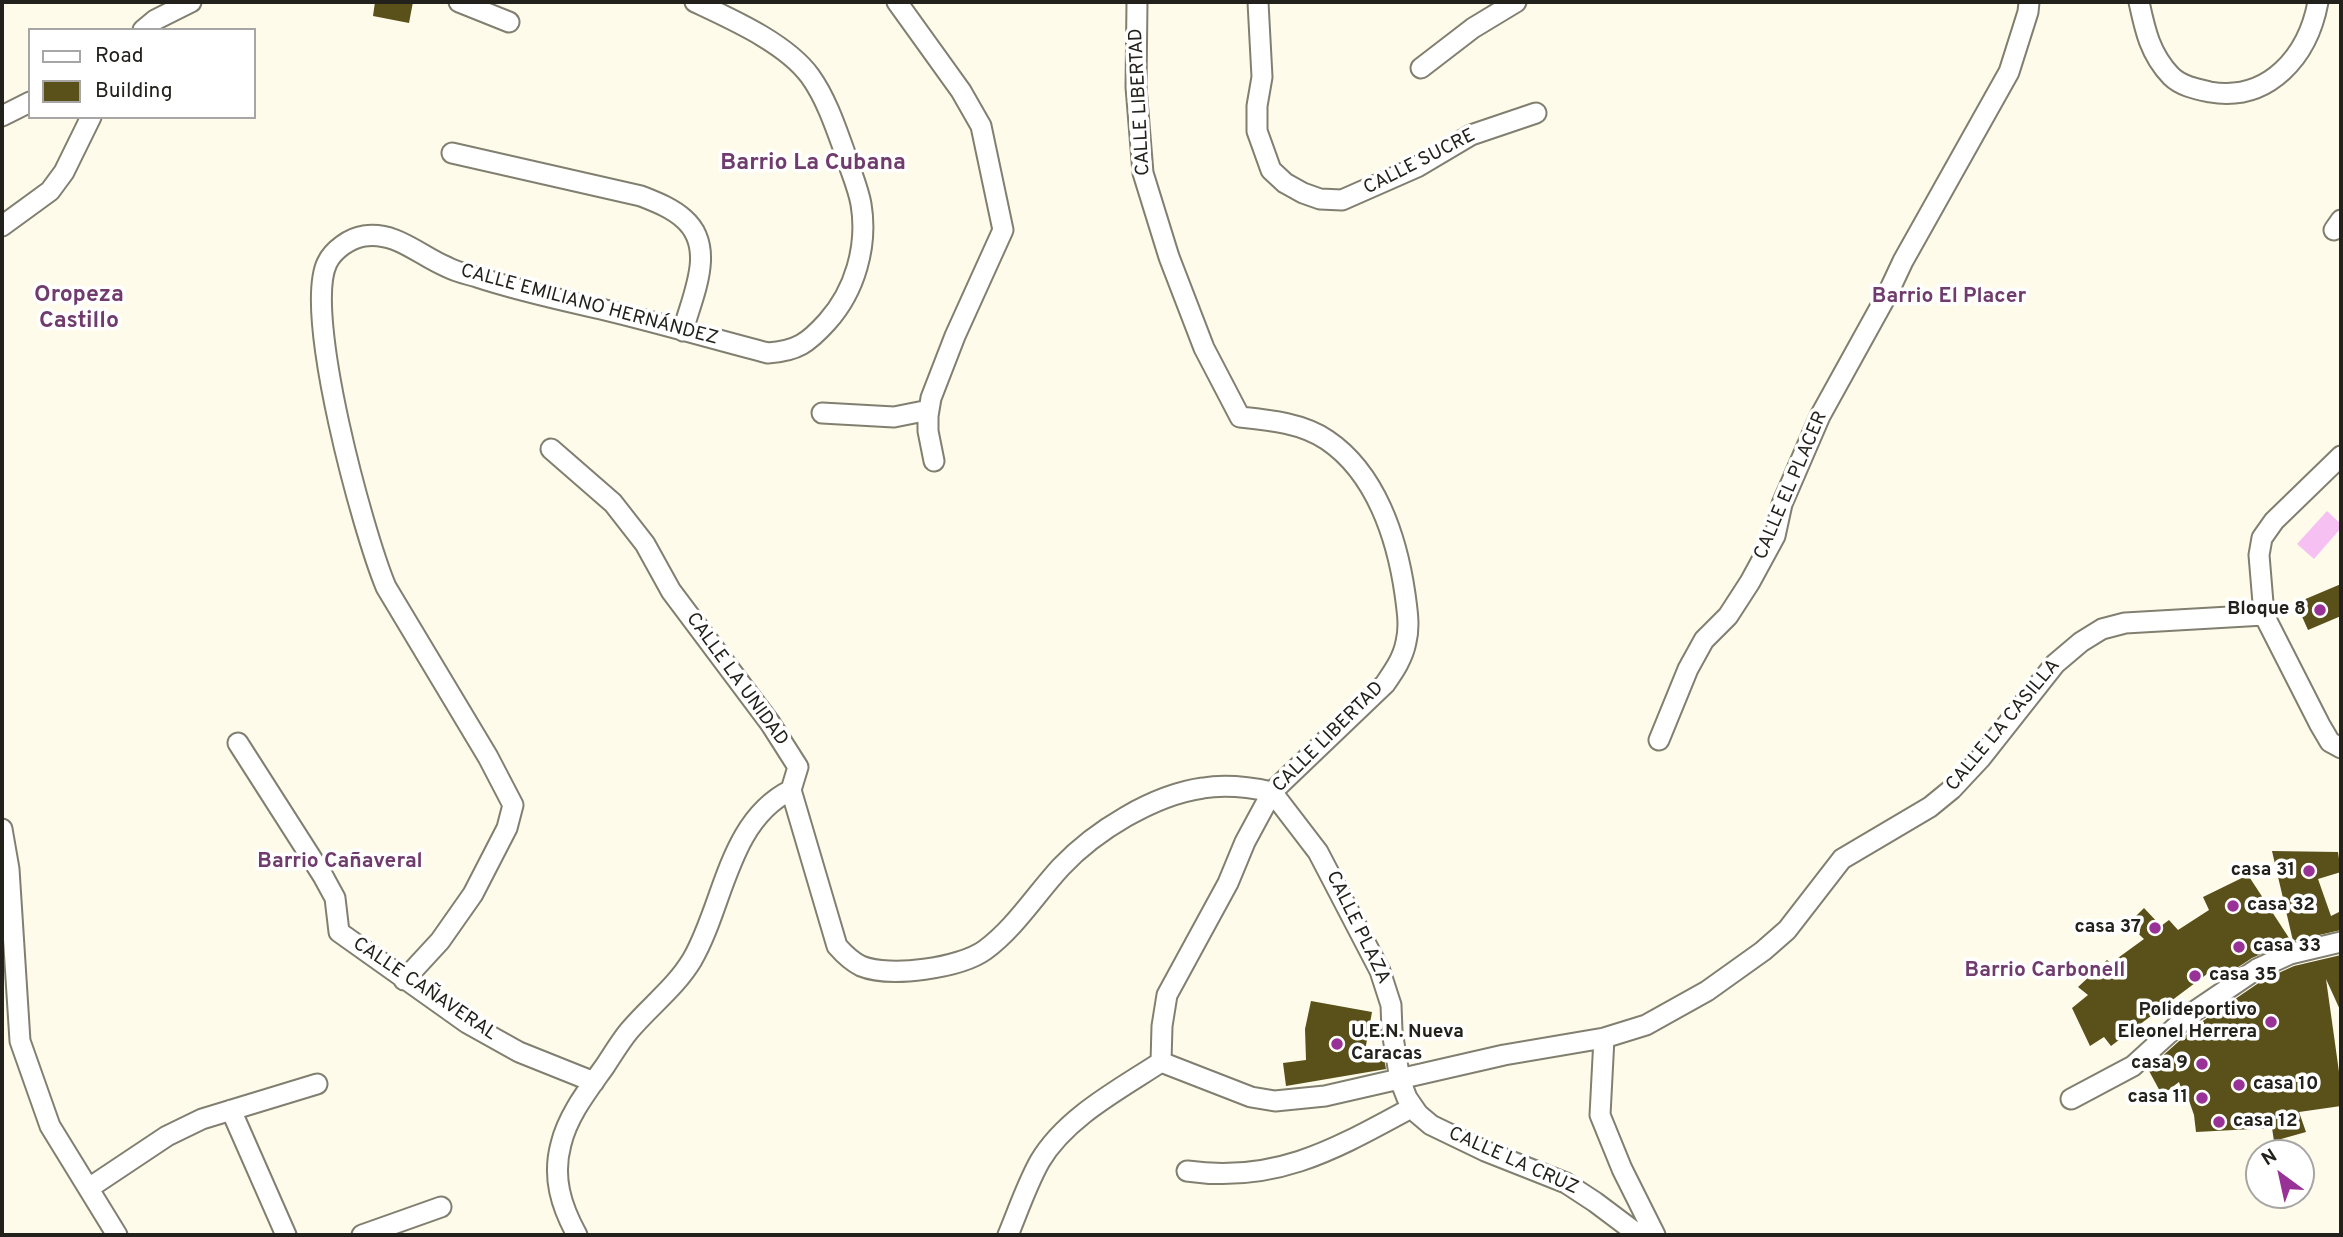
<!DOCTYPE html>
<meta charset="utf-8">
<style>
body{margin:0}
#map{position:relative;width:2343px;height:1237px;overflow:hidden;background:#fefbeb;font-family:Overpass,sans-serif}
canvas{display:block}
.frame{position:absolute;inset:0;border:4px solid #22211b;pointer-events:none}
.legend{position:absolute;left:28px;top:28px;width:228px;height:91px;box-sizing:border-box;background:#fff;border:2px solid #a7a6a4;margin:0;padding:9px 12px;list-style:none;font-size:21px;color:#22211b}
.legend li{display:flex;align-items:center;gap:14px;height:35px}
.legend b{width:35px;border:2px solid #a7a6a4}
.north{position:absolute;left:2245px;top:1139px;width:70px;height:70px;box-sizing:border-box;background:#fff;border:2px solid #a7a6a4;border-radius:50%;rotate:327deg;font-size:19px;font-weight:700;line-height:28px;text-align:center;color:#22211b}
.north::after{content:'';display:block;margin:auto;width:24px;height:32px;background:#983296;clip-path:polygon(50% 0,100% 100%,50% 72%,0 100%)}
</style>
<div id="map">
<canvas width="2343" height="1237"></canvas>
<div class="frame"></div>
<ul class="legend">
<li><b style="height:9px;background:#fff"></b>Road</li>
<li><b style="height:19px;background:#59501a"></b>Building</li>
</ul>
<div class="north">N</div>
</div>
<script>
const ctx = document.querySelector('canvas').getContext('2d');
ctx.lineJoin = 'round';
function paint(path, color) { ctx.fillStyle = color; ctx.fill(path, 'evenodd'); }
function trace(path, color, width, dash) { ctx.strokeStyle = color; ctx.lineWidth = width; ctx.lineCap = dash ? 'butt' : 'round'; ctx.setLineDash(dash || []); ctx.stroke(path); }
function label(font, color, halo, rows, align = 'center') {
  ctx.font = font + ' Overpass,sans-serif'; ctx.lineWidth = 7; ctx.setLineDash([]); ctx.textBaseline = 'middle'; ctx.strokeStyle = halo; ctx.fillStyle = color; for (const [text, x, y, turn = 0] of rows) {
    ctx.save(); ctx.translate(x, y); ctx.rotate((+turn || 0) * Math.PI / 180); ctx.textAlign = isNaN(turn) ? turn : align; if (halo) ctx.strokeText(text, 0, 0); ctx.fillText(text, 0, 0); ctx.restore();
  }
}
paint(new Path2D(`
 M2327,511L2341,524V528L2314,559L2297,544Z`), '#f7c0f3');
paint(new Path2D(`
 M375,2H413L409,23L373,16Z
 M2341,584V616L2308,630L2296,603Z
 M2272,851L2338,852L2341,872L2318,879L2331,916L2341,911V930L2293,941Z
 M2248,875L2291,941L2252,958L2214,983L2207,974L2111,1046L2104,1037L2090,1046L2072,1008L2088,995L2078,987L2107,960L2111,963L2144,939L2128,924L2144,908L2161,926L2169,920L2178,930L2209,910L2203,897Z
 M2341,955V1012L2326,979L2341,1086V1106L2299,1112L2306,1132L2274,1141L2272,1128L2196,1132L2194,1115L2185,1089L2182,1091L2179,1082L2162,1095L2148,1069L2197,1025L2263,980L2294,966Z
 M1311,1001L1372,1012L1365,1051L1382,1048L1386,1069L1286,1086L1283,1063L1306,1060L1305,1029Z`), '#59501a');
const minor = new Path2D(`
 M459,2L509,22
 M897,2L961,91L981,126L1003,230L955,336L931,398L928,416V431L934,461
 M1137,2L1136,87L1143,173L1169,257L1204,348L1240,417C1269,420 1302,423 1327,440C1376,473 1397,538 1405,594C1407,609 1410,626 1406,642C1403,658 1394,671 1385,684L1272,792L1245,842L1228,883L1167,995L1162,1026L1161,1062
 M1258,2L1262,77L1257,106V131L1271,170L1285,183L1303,193L1320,199L1342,200L1417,167L1471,135L1536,113
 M2139,2C2145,30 2150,54 2171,76C2181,86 2196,89 2210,92C2269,102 2308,56 2318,2
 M143,30L155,20L191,2
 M1421,68L1473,28L1516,2
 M2,116L30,102
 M452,153L641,196C656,202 672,208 684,219C717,248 692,296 683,331
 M2,226L50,191L64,172L91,117
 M2334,230L2341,220
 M822,413L894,417L929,410
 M551,449L613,503L645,544L671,591L770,723L798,767L791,790L837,946C844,954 851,961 861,966C890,978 960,968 985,950C1015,928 1036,894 1061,867C1095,831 1153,795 1203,788C1227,784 1249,787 1272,792
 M2341,456L2274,521L2262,538L2259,555L2264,615L2320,725L2330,742L2341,748
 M1659,740L1688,669L1704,640L1728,616L1750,582L1775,536L1782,504L1820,416L1888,293L1903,261L2009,72L2028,12L2029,2
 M238,743L323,876L335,898L339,932L467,1023L519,1052L594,1082
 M1272,792L1318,852L1380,971L1391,1005L1392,1031L1400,1080L1407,1098L1418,1114L1431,1125L1485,1151L1566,1183L1595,1202L1639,1235
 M2,829L9,869L20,1041L50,1126L117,1235
 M404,980L440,941L473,894L507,828L513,805L488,757L386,587C363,532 303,313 327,263C333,250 350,238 364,236C396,231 420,256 447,267C456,272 467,274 477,277C519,291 562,300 605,310C659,323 714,339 768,353C797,351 808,343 827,322C855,291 868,246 861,204C858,187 850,170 845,153C836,128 826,98 810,76C786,43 731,19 695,2
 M1604,1038L1600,1115L1622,1169L1655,1235
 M1161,1062L1251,1097L1275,1101L1325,1096L1504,1055L1604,1038L1646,1025L1707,991L1763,951L1787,930L1842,859L1930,807L1952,789L1980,759L2055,664L2081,642L2102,629L2125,623L2264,615
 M2071,1099L2133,1066L2189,1015L2257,969L2290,954L2341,942
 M231,1110L286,1235
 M1187,1171C1277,1184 1337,1148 1413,1107
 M89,1188L167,1136L202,1119L317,1084
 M362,1235L441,1207
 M577,1235C561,1206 552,1177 561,1144C568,1115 588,1090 605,1066C613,1054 620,1042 629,1031C650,1006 675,988 692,960C724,905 728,821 791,790
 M1008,1235C1018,1211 1027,1184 1040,1161C1066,1117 1120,1089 1161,1062`);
trace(minor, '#817f70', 23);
trace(minor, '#fff', 19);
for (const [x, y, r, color] of [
 [2320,610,7,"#983296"],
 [2309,871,7,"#983296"],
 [2233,906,7,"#983296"],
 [2155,928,7,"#983296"],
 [2239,947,7,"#983296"],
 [2195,976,7,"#983296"],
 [2271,1022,7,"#983296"],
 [1337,1044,7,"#983296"],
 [2202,1064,7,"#983296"],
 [2239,1085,7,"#983296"],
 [2202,1098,7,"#983296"],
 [2219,1122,7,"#983296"]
]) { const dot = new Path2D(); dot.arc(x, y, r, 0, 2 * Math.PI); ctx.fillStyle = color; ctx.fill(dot); trace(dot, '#fff', 2.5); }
label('19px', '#22211b', '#fff', [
 ["CALLE LIBERTAD",1141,102,-93],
 ["CALLE SUCRE",1420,163,-27],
 ["CALLE EMILIANO HERNÁNDEZ",589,306,15],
 ["CALLE EL PLACER",1792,486,-67],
 ["CALLE LA UNIDAD",736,680,54],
 ["CALLE LA CASILLA",2004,726,-50],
 ["CALLE LIBERTAD",1329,738,-45],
 ["CALLE PLAZA",1357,928,64],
 ["CALLE CAÑAVERAL",424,990,34],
 ["CALLE LA CRUZ",1513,1162,24]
]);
label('bold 19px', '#22211b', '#fff', [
 ["Bloque 8",2306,610],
 ["casa 31",2295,871],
 ["casa 32",2247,906,"left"],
 ["casa 37",2141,928],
 ["casa 33",2253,947,"left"],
 ["casa 35",2209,976,"left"],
 ["Polideportivo",2257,1011],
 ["Eleonel Herrera",2257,1033],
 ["U.E.N. Nueva",1351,1033,"left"],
 ["Caracas",1351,1055,"left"],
 ["casa 9",2188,1064],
 ["casa 10",2253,1085,"left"],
 ["casa 11",2188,1098],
 ["casa 12",2233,1122,"left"]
], 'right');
label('bold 21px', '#6f3c6d', '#fff', [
 ["Barrio El Placer",1949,298],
 ["Barrio Cañaveral",340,863],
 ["Barrio Carbonell",2045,972]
]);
label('bold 23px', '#6f3c6d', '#fff', [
 ["Barrio La Cubana",813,164],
 ["Oropeza",79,296],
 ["Castillo",79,322]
]);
</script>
